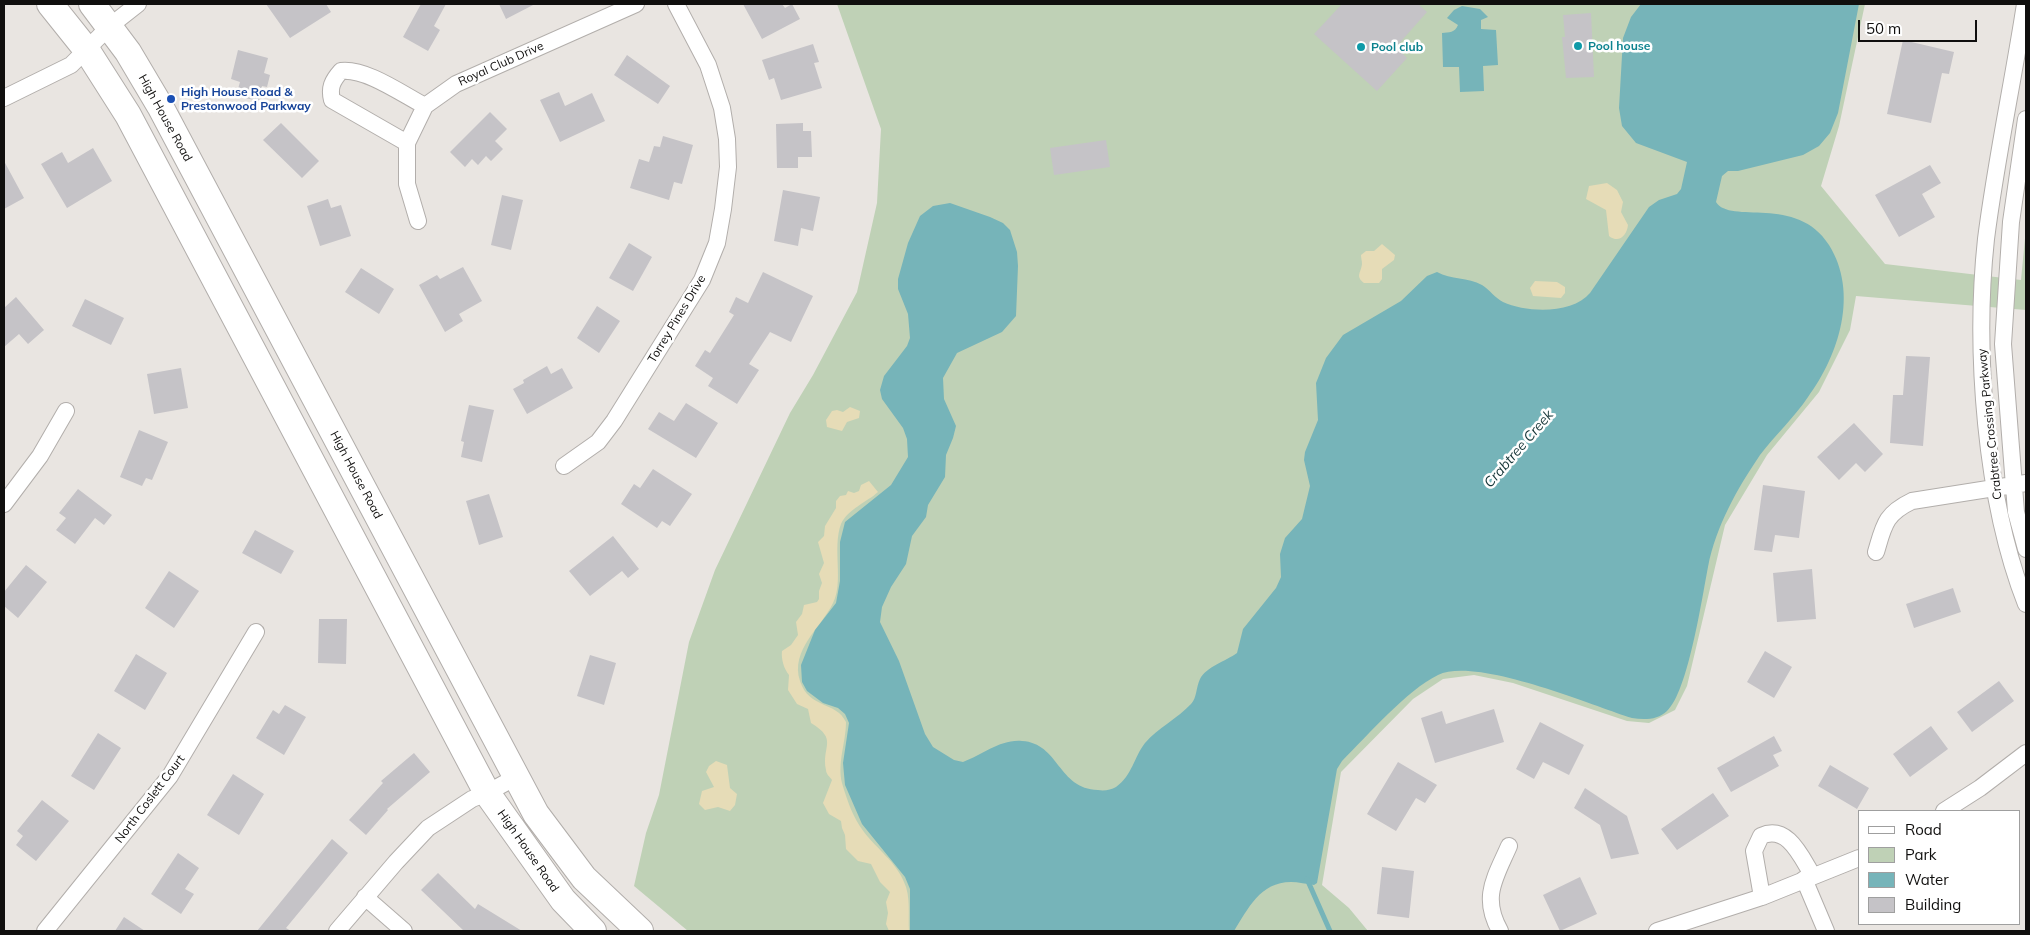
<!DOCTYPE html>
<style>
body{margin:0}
#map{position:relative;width:2030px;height:935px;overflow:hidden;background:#e9e5e1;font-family:Mulish,sans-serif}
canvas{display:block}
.frame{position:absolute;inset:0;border:5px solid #100f0e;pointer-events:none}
.legend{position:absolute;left:1858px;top:810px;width:162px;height:115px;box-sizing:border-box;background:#fff;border:1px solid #9f9f9f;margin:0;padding:6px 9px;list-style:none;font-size:15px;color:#100f0e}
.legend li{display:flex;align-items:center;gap:10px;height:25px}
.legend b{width:25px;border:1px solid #9f9f9f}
.scale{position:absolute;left:1858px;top:20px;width:119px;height:22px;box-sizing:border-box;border:2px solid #100f0e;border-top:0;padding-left:6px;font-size:15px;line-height:18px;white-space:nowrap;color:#100f0e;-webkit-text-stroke:4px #fff;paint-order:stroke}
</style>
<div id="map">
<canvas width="2030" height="935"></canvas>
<div class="frame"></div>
<ul class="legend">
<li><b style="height:6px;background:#fff"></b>Road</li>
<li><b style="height:14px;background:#bfd1b6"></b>Park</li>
<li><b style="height:14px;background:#76b4b9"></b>Water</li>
<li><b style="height:14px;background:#c5c3c7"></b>Building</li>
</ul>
<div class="scale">50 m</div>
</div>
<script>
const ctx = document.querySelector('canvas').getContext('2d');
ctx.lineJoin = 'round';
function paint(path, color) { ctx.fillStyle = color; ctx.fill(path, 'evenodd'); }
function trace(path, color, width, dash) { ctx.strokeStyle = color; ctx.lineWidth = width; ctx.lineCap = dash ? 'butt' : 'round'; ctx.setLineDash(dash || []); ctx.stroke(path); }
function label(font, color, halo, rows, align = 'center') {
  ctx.font = font + ' Mulish,sans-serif'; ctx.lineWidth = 5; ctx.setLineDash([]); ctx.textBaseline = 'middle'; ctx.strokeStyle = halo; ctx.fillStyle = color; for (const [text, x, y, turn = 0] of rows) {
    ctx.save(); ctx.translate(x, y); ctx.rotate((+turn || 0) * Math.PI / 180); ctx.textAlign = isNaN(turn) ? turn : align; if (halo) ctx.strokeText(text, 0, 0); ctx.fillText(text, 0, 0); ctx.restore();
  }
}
paint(new Path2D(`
 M837,4H1865L1839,126L1821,186L1885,264L2021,280L2026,228V310L1856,296L1850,330L1819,392L1767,455L1725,525L1687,686L1675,710L1649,723L1627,721L1513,683L1474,675L1443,679L1413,699L1341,772L1322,885L1349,908L1368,931H1373H688L634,886L646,833L659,795L689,642L715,570L790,413L813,375L857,292L877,203L881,129Z`), '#bfd1b6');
paint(new Path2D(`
 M1607,183L1617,190L1623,202L1621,212L1628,225C1627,235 1619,244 1609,236L1606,210L1586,199L1589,186Z
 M1382,244L1395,255L1394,260L1382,269V279L1379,283H1364C1355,276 1361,273 1362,264C1362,261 1361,258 1361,255L1366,251H1374Z
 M1535,281L1557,282L1565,287V293L1561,298L1533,296L1530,288Z
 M850,407L860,411L859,418L847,422L842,431L827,427L826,420L832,411L837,410L843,412Z
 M869,481L878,492C867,502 848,509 841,524C832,548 844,582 833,603C821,628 790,650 800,681C809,709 836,701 846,722C846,742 837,763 842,783C847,800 853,818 864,832C877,849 896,862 904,882C911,896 908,916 909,931H889L886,924L888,913L886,902L890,892L880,882L871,864L858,861L846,849L845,835L842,828L841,821L829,814L823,803L832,780C830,777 826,774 826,770C821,746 839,740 811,723L808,709L797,704L788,690L789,675C784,669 781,659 782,651L791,645L798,635L796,622L802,614L804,605L817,602L819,599V591L822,583L819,574L824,563L818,542L824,536L825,526L836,508V501L840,496L846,495L848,491L854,493L859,491L861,485Z
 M716,761L727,765L730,788L737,794L735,805L730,811L718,807L705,810L699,804L702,791L714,787L706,772L709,766Z`), '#e6dcb7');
paint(new Path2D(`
 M1641,4H1859L1838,113L1830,133L1819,146L1803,155L1738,171H1728L1722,176L1716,202C1730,225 1797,194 1829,245C1859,293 1839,355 1808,397C1794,418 1775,435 1760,455C1737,489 1716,526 1708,567C1702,598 1688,692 1667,711C1658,720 1644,720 1632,718C1591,705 1475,656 1438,675C1407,690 1367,736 1342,761L1337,769L1317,883L1314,885C1307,884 1298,882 1291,882C1260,882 1248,909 1234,931H910V889L905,877L862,824L845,785L843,763L849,723L845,714L838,708L823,703L807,691L802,682L801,665L815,630L836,603L840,581V542L845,522L891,485L908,457L907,439L903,428L882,399L880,390L884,376L907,346L910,338L908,314L898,289V279L908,243L920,216L933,206L950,203L990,217L1003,223L1010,230L1017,252L1018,266L1016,316L1002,332L957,353L943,378L944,399L956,426L953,438L946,455L945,477L928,505L926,517L912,536L906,564L891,587L882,607L880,622L899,661L925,734L933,747L954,760L963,762C983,755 1000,739 1022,741C1059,743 1058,789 1098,790C1104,791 1111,790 1116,787C1132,776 1134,757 1145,743C1158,728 1178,718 1191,704C1197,698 1196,687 1200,679C1206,667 1226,661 1237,653L1243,629L1276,588L1281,577L1280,554L1285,538L1302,519L1310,486L1304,460L1305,452L1318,420L1316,383L1326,358L1343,335L1401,301L1427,276L1437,272C1451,280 1468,277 1482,285C1490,290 1495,298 1503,302C1527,313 1573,314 1590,293L1649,207L1659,200L1677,194L1681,189L1687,162L1636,143L1622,126L1619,108L1623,38L1631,17Z
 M1462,6L1480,9L1488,17L1481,20V29L1496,30L1498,65L1483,66L1484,91L1460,92L1459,67H1443L1442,33C1449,32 1455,33 1458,25L1447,18L1454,10Z`), '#76b4b9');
trace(new Path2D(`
 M1307,879L1330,931`), '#76b4b9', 5);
paint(new Path2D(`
 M266,4H326L331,12L290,38Z
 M421,4H446L434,26L440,30L428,51L403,37Z
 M499,4H535L506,19Z
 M743,4H782L785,8L792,4L800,19L762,39Z
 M1342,4H1418L1427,12L1396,47L1407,58L1377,91L1314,34Z
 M1591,13L1594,77L1566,78L1562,37H1565L1563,15Z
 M1903,40L1954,52L1949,74L1942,73L1931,123L1887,114Z
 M813,44L819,62L814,63L822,88L781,100L774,78L769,80L762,60Z
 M238,50L268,58L264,73L270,75L267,87L262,86L259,101L236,96L240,82L231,79Z
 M627,55L670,86L658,104L614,75Z
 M559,92L565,106L592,93L605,121L560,142L540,100Z
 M490,112L507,129L495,141L503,149L491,161L486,156L478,165L472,159L465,167L450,152Z
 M281,123L319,161L302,178L263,140Z
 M803,123V131H811L812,157H798V168H777L776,124Z
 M663,136L693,145L682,184L674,182L669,200L630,188L639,159L649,162L654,146L660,147Z
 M1106,140L1110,167L1054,175L1050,148Z
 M93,148L112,181L67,208L41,164L62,152L68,163Z
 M4,161L24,198L4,209Z
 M1930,165L1941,183L1922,194L1935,217L1899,237L1875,195Z
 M783,190L820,197L813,231L801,228L798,246L774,241Z
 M502,195L523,200L511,250L491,245Z
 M328,199L331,208L341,205L351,236L320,246L307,206Z
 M629,243L652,257L633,291L609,278Z
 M463,267L482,301L459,314L463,321L445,332L419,285L437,275L440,279Z
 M361,268L394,289L379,314L345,292Z
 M763,272L813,296L791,342L770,332L749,364L759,370L737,404L708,386L713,378L695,366L705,350L710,353L734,315L729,312L736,297L748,303Z
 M16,297L44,330L28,344L19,334L4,347V308Z
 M85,299L124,318L111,345L72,326Z
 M597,306L620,321L599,353L577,338Z
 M1906,356L1930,357L1923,446L1890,443L1893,395H1903Z
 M547,366L551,374L562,368L573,388L527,414L513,389L524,383L523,380Z
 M181,368L188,408L154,414L147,374Z
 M686,403L718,423L696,458L648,429L659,412L674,421Z
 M469,405L494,410L482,462L461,457L464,442L461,441Z
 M1854,423L1883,454L1865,472L1856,463L1839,480L1817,457Z
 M139,430L168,442L152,480L146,478L142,486L120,477Z
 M653,469L692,494L670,526L662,521L657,528L621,504L634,484L640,488Z
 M1763,485L1805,491L1799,538L1775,535L1772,552L1754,550Z
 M78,489L112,515L104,525L95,518L75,544L56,530L66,518L59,513Z
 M489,494L503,537L479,545L466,501Z
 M255,530L294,551L281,574L242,553Z
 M613,536L639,569L628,578L622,571L590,596L569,571Z
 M26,565L47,582L18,618L4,606V592Z
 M1812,569L1816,619L1777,622L1773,573Z
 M169,571L199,591L174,628L145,608Z
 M1953,588L1961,612L1914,628L1906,604Z
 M319,619H347L346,664L318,663Z
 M1765,651L1792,667L1774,698L1747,682Z
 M136,654L167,673L145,710L114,691Z
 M590,655L616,663L604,705L577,696Z
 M1999,681L2014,701L1972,732L1957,712Z
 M285,705L306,717L284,755L256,738L273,710L279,714Z
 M1494,709L1504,742L1435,763L1421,718L1442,711L1446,724Z
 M1540,722L1584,745L1569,775L1543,762L1534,779L1516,769Z
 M1931,726L1948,749L1910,777L1893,754Z
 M98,733L121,748L94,790L71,776Z
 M1774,736L1782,751L1773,755L1779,766L1731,792L1717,768Z
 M414,753L430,772L387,809L388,810L366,835L349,820L383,783L381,781Z
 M1398,762L1437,785L1425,803L1416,798L1396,831L1367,814Z
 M1830,765L1869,788L1857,809L1818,786Z
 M233,774L264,794L239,835L207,815Z
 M1585,788L1627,816L1639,854L1611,859L1600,825L1574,808Z
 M1713,793L1729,816L1677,850L1661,829Z
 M42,800L69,821L36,861L16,845L23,836L17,831Z
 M332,839L348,853L286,928L291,931H257Z
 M178,853L199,868L185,889L194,894L181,914L151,894Z
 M1382,867L1414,871L1409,918L1377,914Z
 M438,873L475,909L478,904L522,931H464L421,890Z
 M1580,877L1597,914L1560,931L1543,895Z
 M124,917L145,931H115Z`), '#c5c3c7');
const minor = new Path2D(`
 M2025,4C2013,82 1996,160 1986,239C1974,350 1985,500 2026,604
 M4,98L71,65L110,26L138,4
 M2026,119L2011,222L2003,344L2016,512L2026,549
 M407,143L332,100C329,88 332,81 341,71C366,68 402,94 425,106
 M418,221L407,184V143L425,106L456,84L636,4
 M564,466L598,442L614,421L702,280L717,243L723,209L728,167L727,139L722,108L708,65L676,4
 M4,504L40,456L66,411
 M1876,552C1884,525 1885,514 1912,501L2026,483
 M1944,811L1980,788L2026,753
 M1804,879L1826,931
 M365,897L404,931
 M1762,897L1754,851L1761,836C1788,824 1801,857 1813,876
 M45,931L170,776L256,632
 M337,931L396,862L428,828L472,799L487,793L516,777
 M1500,931C1481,897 1495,878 1509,846
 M1657,931L1762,897L1859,858`);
const primary = new Path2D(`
 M50,4L86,49L128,115L487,793L563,900L593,931
 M92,4L128,52L160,106L536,814L584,878L640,931`);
trace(minor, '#b2aeab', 18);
trace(primary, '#b2aeab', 28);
trace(minor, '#fff', 16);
trace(primary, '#fff', 26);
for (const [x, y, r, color] of [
 [1578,46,5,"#0f9aa8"],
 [1361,47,5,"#0f9aa8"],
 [171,99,5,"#1a4fb4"]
]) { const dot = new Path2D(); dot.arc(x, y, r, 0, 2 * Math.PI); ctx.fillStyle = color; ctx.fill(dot); trace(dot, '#fff', 2); }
label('bold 12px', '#0d838f', '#fff', [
 ["Pool house",1588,46],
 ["Pool club",1371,47]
], 'left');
label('12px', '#100f0e', '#fff', [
 ["Royal Club Drive",501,64,-24],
 ["High House Road",165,118,61],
 ["Torrey Pines Drive",677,319,-59],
 ["Crabtree Crossing Parkway",1990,424,-96],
 ["High House Road",356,475,62],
 ["North Coslett Court",150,799,-53],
 ["High House Road",528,851,55]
]);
label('bold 12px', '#164399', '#fff', [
 ["High House Road &",181,92],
 ["Prestonwood Parkway",181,106]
], 'left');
label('italic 14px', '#143436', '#fff', [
 ["Crabtree Creek",1519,449,-49]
]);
</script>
